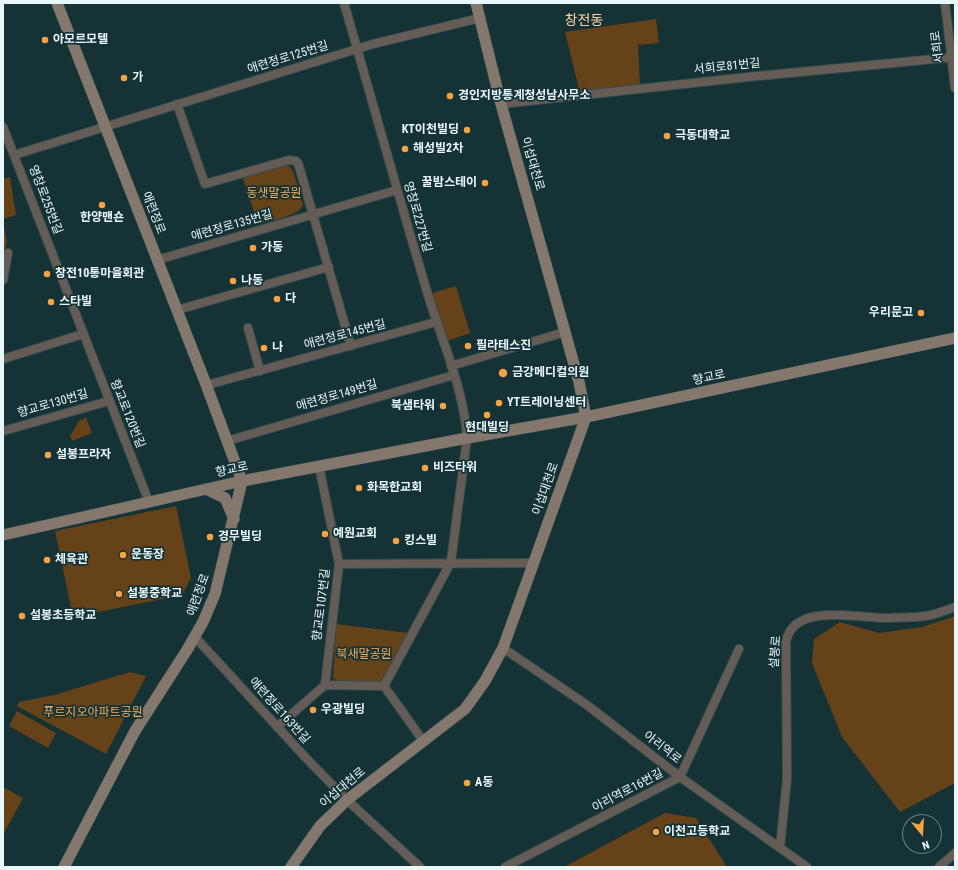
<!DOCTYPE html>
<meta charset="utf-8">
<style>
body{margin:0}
#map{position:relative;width:958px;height:870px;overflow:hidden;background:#153235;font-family:"Roboto Condensed",sans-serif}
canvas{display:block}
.frame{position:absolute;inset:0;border:4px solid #e8f8fa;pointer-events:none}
.north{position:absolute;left:902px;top:814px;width:40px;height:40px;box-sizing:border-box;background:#153235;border:1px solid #698184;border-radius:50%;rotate:162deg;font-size:11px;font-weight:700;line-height:16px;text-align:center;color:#e8f8fa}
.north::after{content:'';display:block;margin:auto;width:14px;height:18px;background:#f4a443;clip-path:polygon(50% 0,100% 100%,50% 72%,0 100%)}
</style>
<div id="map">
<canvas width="958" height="870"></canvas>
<div class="frame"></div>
<div class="north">N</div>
</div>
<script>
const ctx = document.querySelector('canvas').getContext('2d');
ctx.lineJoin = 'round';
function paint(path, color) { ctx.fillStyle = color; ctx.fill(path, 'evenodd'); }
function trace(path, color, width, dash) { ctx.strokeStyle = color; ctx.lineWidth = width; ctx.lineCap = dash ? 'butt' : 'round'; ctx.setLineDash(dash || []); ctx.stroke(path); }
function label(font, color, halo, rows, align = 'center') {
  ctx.font = font + ' "Roboto Condensed","Noto Sans KR",sans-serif'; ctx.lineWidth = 3.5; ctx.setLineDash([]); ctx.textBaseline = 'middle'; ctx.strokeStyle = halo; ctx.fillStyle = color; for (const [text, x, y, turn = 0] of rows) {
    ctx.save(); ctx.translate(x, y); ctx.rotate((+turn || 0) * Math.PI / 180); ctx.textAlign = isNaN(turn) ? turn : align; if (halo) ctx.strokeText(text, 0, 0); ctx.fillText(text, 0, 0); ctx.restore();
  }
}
paint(new Path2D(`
 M656,19L659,43L638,45L640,87L586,92L579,89L565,32Z
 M283,166H289L293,171L303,204C301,216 269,221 258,224L243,178Z
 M10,177L16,215L3,219V179Z
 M3,222L7,241L3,257Z
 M456,286L470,333L447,341L432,293Z
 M86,417L92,433L72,441L70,436L79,421Z
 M176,506L191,578L182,595L73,617L55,531Z
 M955,616V783L900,812L842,737L812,663L814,639L840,622L879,633L922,627Z
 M336,624L408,633L383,684L337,681L333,678Z
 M130,672L146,676L106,754L17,706L19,702L54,695Z
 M17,711L56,733L48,748L9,726Z
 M3,787L23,798L3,835Z
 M665,813L696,818L727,867H564Z`), '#654217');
const street = new Path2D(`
 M344,3C372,100 399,198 428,295C442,341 464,389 467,438L451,562L384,686
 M945,3L955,88
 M177,104L205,184L289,160L296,161L298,163L351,346
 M501,104L748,77L955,57
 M3,127L149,502
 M14,155L373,44L480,18
 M157,260L397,190
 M3,280L8,253
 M177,310L329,267
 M248,328L260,371
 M3,359L83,334
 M451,366L565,332
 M207,385L436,322
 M3,431L109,401
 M227,441L454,375
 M339,564L533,563
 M195,637L305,757L347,800L420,867
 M503,648L587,705L680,777L807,867
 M325,685L384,686L424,742
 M277,727L325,685L339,564L319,466
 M780,847L787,779L786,642C793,602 858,618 886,618C899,617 913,618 926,616C935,615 946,610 955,607
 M505,867L680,777L739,649
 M939,867L955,853`);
const secondary = new Path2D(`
 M57,3L207,387L242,481L215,594L203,622L187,650L135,731L64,867
 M206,489L225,498L234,519
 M3,535L242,481L467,438L586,417L955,338
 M291,867L320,826L347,800L465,709L485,681L503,648L586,417L579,382L501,104L476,3`);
trace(street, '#334e51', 10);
trace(secondary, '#334e51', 12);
trace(street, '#655d55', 8);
trace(secondary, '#84786c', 11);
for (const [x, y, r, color] of [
 [45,40,4,"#f4a443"],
 [124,78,4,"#f4a443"],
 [450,96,4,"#f4a443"],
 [467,130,4,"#f4a443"],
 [667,136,4,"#f4a443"],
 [405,149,4,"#f4a443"],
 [485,183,4,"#f4a443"],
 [102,205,4,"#f4a443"],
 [253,248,4,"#f4a443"],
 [47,274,4,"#f4a443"],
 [233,281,4,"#f4a443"],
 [277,299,4,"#f4a443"],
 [51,302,4,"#f4a443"],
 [921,313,4,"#f4a443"],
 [468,346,4,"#f4a443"],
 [264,348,4,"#f4a443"],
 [503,373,5,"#f4a443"],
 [499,403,4,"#f4a443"],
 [443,406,4,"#f4a443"],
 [487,415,4,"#f4a443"],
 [48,455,4,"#f4a443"],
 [425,468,4,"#f4a443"],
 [359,488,4,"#f4a443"],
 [325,534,4,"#f4a443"],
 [210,537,4,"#f4a443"],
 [396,541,4,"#f4a443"],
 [123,555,4,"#f4a443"],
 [47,560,4,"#f4a443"],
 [119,594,4,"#f4a443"],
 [22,616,4,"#f4a443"],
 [313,710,4,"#f4a443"],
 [467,783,4,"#f4a443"],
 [656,832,4,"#f4a443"]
]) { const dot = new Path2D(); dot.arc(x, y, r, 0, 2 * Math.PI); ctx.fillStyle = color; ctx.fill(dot); trace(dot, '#153235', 1.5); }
label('bold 12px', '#e8f8fa', '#153235', [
 ["아모르모텔",53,40],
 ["가",132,78],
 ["경인지방통계청성남사무소",458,96],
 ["KT이천빌딩",459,130,"right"],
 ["극동대학교",675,136],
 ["해성빌2차",413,149],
 ["꿀밤스테이",477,183,"right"],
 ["한양맨숀",102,218,"center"],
 ["가동",261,248],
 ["창전10통마을회관",55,274],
 ["나동",241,281],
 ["다",285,299],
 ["스타빌",59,302],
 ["우리문고",913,313,"right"],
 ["필라테스진",476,346],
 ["나",272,348],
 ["금강메디컬의원",512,373],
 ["YT트레이닝센터",507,403],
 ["북샘타워",435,406,"right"],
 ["현대빌딩",487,428,"center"],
 ["설봉프라자",56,455],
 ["비즈타워",433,468],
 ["화목한교회",367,488],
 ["예원교회",333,534],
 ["경무빌딩",218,537],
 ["킹스빌",404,541],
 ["운동장",131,555],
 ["체육관",55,560],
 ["설봉중학교",127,594],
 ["설봉초등학교",30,616],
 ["우광빌딩",321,710],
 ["A동",475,783],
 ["이천고등학교",664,832]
], 'left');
label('12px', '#e8f8fa', '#153235', [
 ["서희로",938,47,-97],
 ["애련정로125번길",288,58,-17],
 ["서희로81번길",727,67,-6],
 ["이섭대천로",532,164,74],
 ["영창로255번길",45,200,69],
 ["애련정로",153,213,69],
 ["영창로227번길",417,217,74],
 ["애련정로135번길",232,226,-16],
 ["애련정로145번길",345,335,-15],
 ["향교로",709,378,-12],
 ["애련정로149번길",337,396,-16],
 ["향교로130번길",53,404,-16],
 ["향교로120번길",127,414,68],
 ["향교로",232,470,-12],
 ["이섭대천로",546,489,-70],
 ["애련정로",199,595,-70],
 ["향교로107번길",322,605,-83],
 ["설봉로",776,652,-86],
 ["애련정로163번길",279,711,48],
 ["아리역로",662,748,38],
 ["이섭대천로",343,788,-40],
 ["아리역로16번길",628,791,-28]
]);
label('12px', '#f8af5b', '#153235', [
 ["동샛말공원",274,194],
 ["북새말공원",364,655],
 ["푸르지오아파트공원",93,713]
]);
label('14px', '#fed0a1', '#153235', [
 ["창전동",584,21]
]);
</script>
